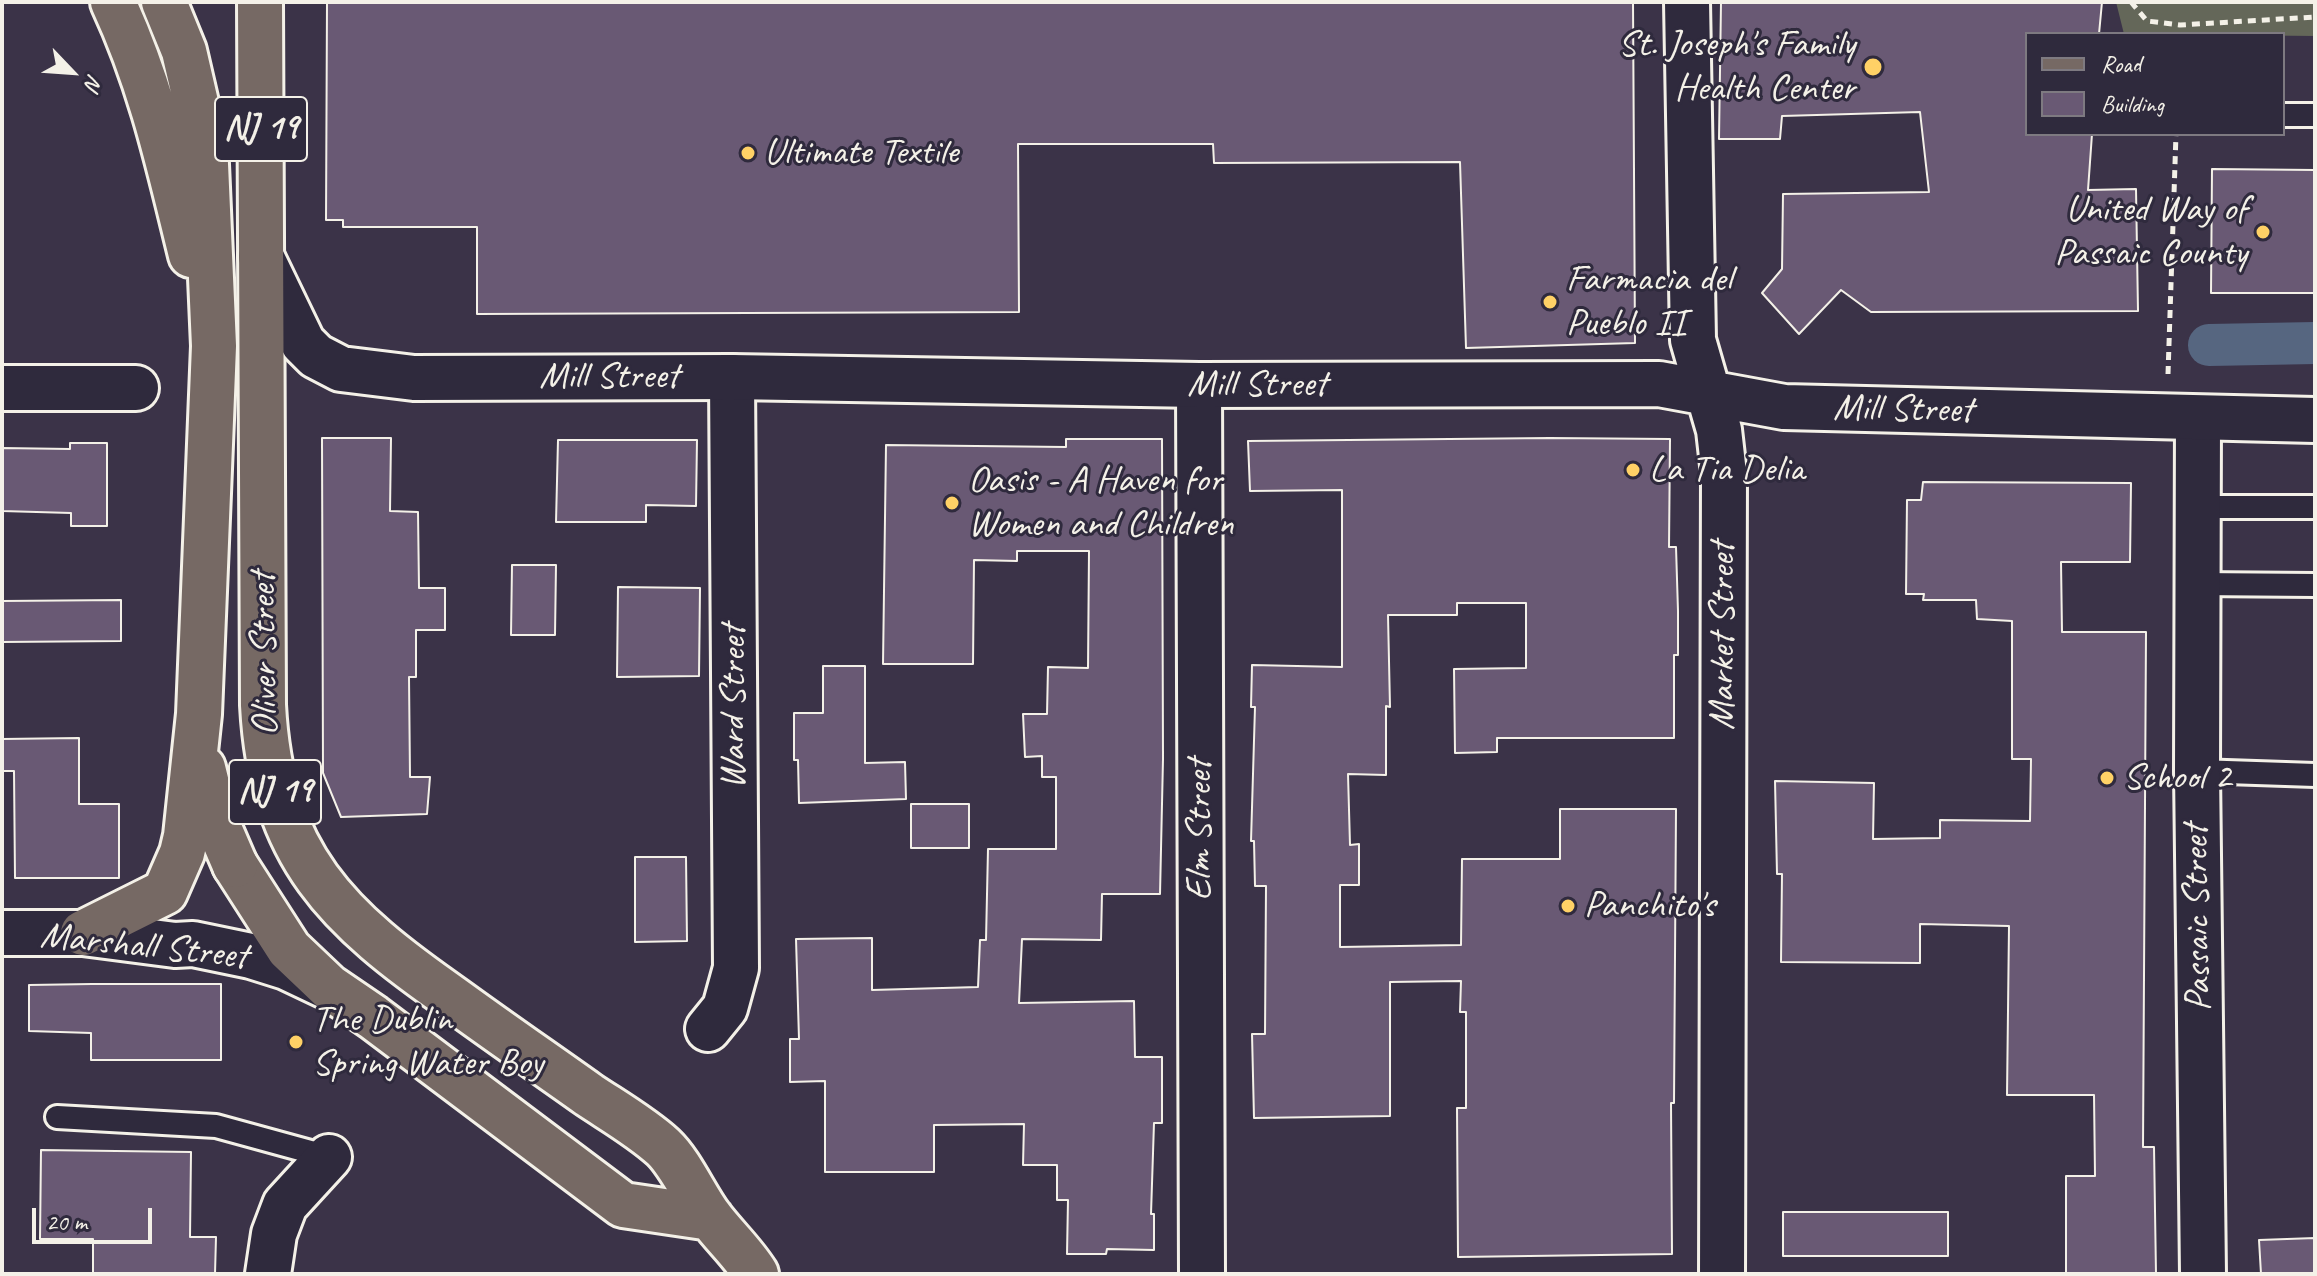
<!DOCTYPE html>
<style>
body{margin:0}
#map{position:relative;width:2317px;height:1276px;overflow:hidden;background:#3b3348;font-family:Caveat,sans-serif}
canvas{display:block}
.frame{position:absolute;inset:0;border:4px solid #f4f1e8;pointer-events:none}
.legend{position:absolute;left:2025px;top:32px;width:260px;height:104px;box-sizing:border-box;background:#2f2a3d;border:2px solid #7e7a81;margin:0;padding:10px 14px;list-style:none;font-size:24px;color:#f4f1e8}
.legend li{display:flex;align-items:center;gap:16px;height:40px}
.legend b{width:40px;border:2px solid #7e7a81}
.north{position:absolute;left:32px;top:32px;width:80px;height:80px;-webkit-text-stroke:6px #2f2a3d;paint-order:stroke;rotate:115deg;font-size:22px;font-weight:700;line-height:32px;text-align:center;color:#f4f1e8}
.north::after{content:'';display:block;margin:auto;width:28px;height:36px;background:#f4f1e8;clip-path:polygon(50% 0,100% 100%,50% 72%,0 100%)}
.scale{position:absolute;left:32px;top:1208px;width:120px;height:36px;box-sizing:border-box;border:4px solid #f4f1e8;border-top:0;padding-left:10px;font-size:24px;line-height:28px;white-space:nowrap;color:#f4f1e8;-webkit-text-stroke:6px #2f2a3d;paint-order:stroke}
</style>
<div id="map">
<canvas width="2317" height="1276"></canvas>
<div class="frame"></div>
<ul class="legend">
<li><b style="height:10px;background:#766964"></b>Road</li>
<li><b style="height:22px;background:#695974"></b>Building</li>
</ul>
<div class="north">N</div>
<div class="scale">20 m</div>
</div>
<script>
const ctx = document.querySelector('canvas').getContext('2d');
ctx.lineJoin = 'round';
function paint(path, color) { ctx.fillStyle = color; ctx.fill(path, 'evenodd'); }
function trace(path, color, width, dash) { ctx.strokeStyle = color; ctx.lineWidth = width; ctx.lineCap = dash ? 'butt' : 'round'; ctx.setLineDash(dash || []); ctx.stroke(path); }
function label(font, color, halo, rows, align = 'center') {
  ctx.font = font + ' Caveat,sans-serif'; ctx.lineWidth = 6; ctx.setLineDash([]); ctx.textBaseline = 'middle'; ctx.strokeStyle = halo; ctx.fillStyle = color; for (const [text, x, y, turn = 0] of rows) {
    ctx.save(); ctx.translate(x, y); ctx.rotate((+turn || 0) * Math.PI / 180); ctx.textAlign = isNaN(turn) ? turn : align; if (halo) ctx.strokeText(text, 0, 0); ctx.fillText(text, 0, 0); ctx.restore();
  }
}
paint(new Path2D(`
 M2116,2H2315V36L2124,34Z`), '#646759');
trace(new Path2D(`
 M2209,345L2315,343`), '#566680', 42);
const building = new Path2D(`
 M327,2H1633L1635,343L1466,348L1460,162L1214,163L1213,144H1018L1019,312L477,314V227H343V220H326Z
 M1721,2H2102L2099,34H2027V134H2092L2088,190L2136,189L2138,311L1871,312L1841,290L1799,334L1762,293L1782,269L1783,194L1929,192L1920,112L1782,116L1780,139H1719Z
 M2212,169L2315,170V293H2211Z
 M322,438H391L390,511L418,512L419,588H445V630H416V677H409L410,777H430L427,814L341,817L323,773Z
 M1550,438L1670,439L1669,547H1676L1678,611V655H1674V738H1497V752L1455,753L1454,669L1526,668V603H1457V615H1388L1390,707L1386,706V775L1348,774L1350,845L1359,844V885H1340V947L1461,945L1462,859H1560V809H1676L1674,1103H1671L1672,1254L1458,1257L1457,1108H1466V1012H1460L1461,981L1390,982V1116L1254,1118L1252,1034H1265L1266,886H1255L1254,841H1251L1255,707H1251L1252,665L1342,667V490L1250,491L1248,441Z
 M1066,439H1162L1163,759L1160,894H1102L1101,940L1022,939L1019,1003L1134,1001L1135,1057H1162V1123H1154L1151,1214H1154V1250L1107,1249L1106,1254H1067L1068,1200H1057V1165H1023L1024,1124L934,1125V1172H825V1081L790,1082V1039H799L796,939L872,938V990L978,987L980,940H986L988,849H1056V777H1042V756L1025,757L1023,714H1047L1048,667L1088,668L1089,551H1017V561L974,560L973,664H883L886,445L1066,447Z
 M558,440H697L696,506L646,505V522H556Z
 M70,443H107V526H71V513L2,511V448L70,449Z
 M1923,482L2131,483L2130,562H2061L2062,632H2146L2143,1147H2154L2156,1274H2066V1176H2095L2094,1095H2007L2009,926L1920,924V963L1781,962L1782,874H1777L1775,781L1874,783L1873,839L1940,838V820L2030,821L2031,759H2012V621L1977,619L1976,600H1923L1924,594H1906L1907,500H1921Z
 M512,565H556L555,635H511Z
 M618,587L700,588L699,676L617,677Z
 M121,600V641L2,642V601Z
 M823,666H865V763L905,762L906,799L799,803L798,760H794V713H823Z
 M79,738V804H119V878H15L14,771H2V739Z
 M911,804H969V848H911Z
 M635,857H686L687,941L635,942Z
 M92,984H221V1060H91V1033L29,1031V985Z
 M41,1150L191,1152L190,1237H216L215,1274H93V1239H40Z
 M1783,1212H1948V1256H1783Z
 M2315,1238V1274H2261L2259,1240Z`);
paint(building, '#695974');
trace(building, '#f4f1e8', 2);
const lane = new Path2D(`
 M2283,115H2315
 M2197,507H2315
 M2197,584L2315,585
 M2197,771L2315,775
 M57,1117L216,1126L329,1157`);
const street = new Path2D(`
 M1199,385L1202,1274
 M2,388H136
 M2198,418L2197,771L2203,1274
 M708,1029L725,1008L736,968L732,377
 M268,1274L274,1234L285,1205L329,1157`);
const secondary = new Path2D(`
 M1687,2L1693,340L1719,430L1724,474L1722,1274
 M261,256L303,343L316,356L341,369L414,378L732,377L1199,385L1659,384L1784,407L2315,420
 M2,933H83L175,945L193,944L251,956L286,967L326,986`);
const primary = new Path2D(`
 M260,2L263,705C271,856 337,918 455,1000C499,1032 544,1063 589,1095C613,1111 641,1127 663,1147C681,1164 695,1197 710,1217C725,1237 743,1253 756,1274
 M235,865L289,949L329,987L373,1017L623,1205L711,1218`);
const highway = new Path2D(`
 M113,2C152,86 169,166 191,255
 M203,768L216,821L235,865
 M83,933L165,892L182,853L186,836L199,714L214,346L205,142L184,51L164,2`);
trace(lane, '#f4f1e8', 28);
trace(street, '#f4f1e8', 50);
trace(secondary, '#f4f1e8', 50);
trace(primary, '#f4f1e8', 50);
trace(highway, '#f4f1e8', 50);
trace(new Path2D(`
 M2131,2L2147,21L2180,25L2315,17
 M2168,374L2176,134`), '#f4f1e8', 5, [8, 6]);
trace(lane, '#2f2a3d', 22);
trace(street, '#2f2a3d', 44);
trace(secondary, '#2f2a3d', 44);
trace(primary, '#766964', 44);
trace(highway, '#766964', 44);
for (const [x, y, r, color] of [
 [1873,67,10,"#ffd166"],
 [748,153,8,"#ffd166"],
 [2263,232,8,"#ffd166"],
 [1550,302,8,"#ffd166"],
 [1633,470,8,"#ffd166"],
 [952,503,8,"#ffd166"],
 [2107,778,8,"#ffd166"],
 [1568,906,8,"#ffd166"],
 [296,1042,8,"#ffd166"]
]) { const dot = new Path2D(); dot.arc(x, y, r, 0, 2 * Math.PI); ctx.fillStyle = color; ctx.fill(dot); trace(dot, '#2f2a3d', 3); }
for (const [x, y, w] of [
 [261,129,92],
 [275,792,92]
]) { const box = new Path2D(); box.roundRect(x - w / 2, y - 32, w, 64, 6); ctx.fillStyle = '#2f2a3d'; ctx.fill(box); trace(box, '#f4f1e8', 2); }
label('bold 36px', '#f4f1e8', null, [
 ["NJ 19",261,129],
 ["NJ 19",275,792]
]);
label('38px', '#f4f1e8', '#2f2a3d', [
 ["St. Joseph's Family",1855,45,"right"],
 ["Health Center",1855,89,"right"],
 ["Ultimate Textile",764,153],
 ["United Way of",2247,210,"right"],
 ["Passaic County",2247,254,"right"],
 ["Farmacia del",1566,280],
 ["Pueblo II",1566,324],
 ["La Tia Delia",1649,470],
 ["Oasis - A Haven for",968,481],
 ["Women and Children",968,525],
 ["School 2",2123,778],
 ["Panchito's",1584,906],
 ["The Dublin",312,1020],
 ["Spring Water Boy",312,1064]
], 'left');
label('38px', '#f4f1e8', '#2f2a3d', [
 ["Mill Street",609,377],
 ["Mill Street",1257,385],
 ["Mill Street",1903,410,1],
 ["Market Street",1723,636,-90],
 ["Oliver Street",265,654,-91],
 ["Ward Street",734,707,-90],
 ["Elm Street",1200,830,-90],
 ["Passaic Street",2198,918,-91],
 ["Marshall Street",144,947,6]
]);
</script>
